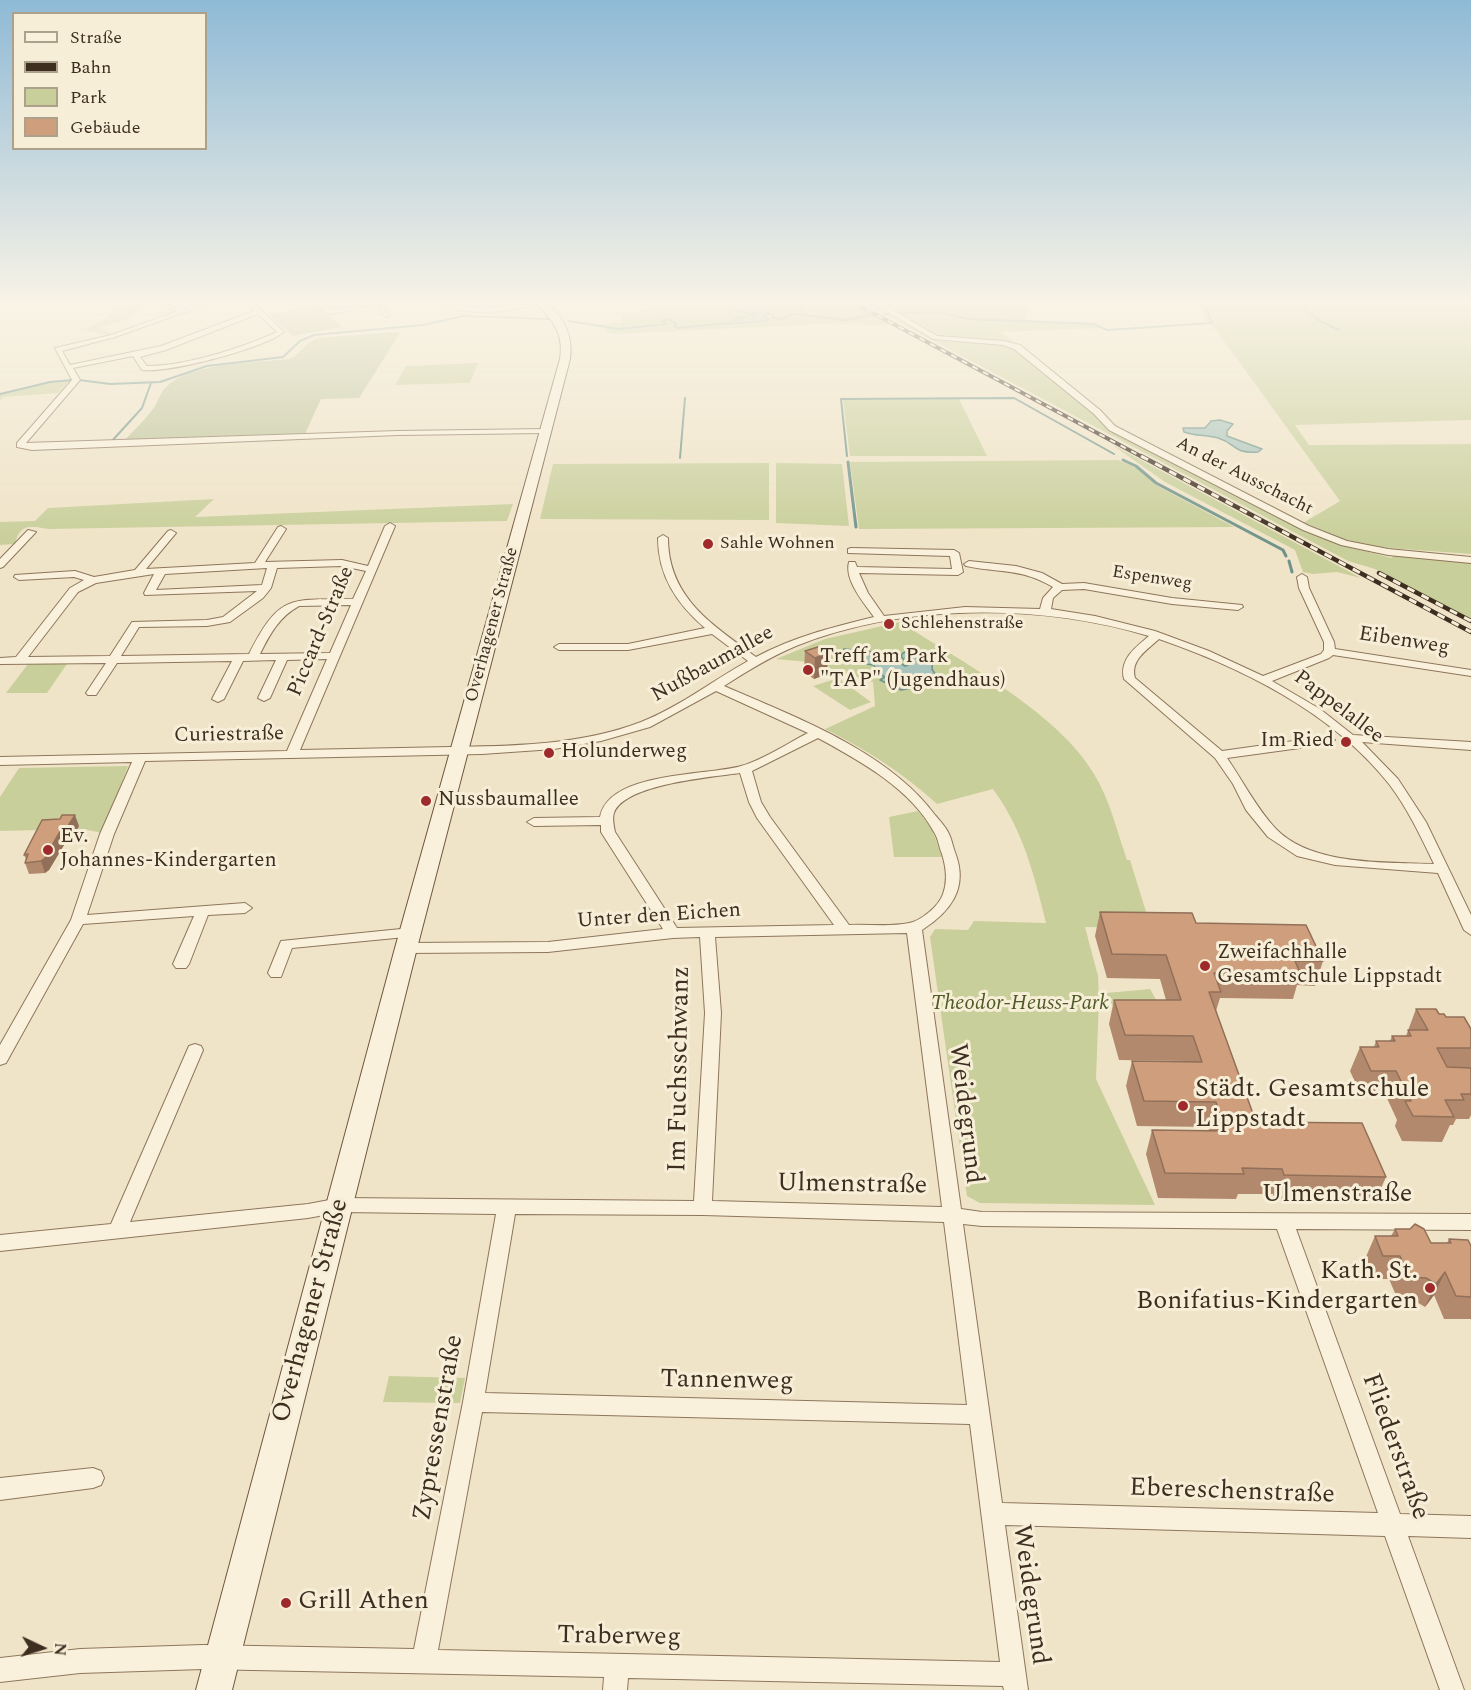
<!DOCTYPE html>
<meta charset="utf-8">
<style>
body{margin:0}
#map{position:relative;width:1471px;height:1690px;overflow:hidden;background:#f0e4c8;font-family:Spectral,serif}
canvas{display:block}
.legend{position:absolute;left:12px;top:12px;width:195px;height:138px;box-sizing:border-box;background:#f7eed8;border:2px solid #ada18e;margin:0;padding:8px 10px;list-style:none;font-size:18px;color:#3d2e20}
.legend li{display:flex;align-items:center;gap:12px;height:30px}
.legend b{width:30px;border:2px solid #ada18e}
.north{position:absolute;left:12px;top:1618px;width:60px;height:60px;-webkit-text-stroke:4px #f7eed8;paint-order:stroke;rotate:94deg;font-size:16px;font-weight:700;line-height:24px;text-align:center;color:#3d2e20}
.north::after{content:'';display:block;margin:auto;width:21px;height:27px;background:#3d2e20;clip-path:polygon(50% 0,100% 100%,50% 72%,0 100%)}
</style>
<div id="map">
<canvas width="1471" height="1690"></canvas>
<ul class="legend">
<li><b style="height:8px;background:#faf1dc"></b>Straße</li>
<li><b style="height:8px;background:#3d2e20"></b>Bahn</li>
<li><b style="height:16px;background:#c9cf9b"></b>Park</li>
<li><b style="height:16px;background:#cf9f7d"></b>Gebäude</li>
</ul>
<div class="north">N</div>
</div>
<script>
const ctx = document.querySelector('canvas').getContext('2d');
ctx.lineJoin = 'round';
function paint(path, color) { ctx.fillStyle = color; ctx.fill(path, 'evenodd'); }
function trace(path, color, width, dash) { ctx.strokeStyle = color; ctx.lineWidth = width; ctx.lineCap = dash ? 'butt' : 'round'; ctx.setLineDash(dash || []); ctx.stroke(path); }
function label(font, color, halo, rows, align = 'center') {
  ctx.font = font + ' Spectral,serif'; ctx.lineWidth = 6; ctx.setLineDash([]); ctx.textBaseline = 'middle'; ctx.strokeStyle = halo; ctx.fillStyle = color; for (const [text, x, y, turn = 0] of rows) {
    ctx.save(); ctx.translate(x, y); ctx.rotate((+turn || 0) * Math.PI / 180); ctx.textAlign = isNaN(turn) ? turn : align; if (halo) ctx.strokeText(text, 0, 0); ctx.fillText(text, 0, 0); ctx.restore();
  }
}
paint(new Path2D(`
 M128,304H142L128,319L99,328L114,334C103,337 94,329 82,332Z
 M736,304H852L890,325L823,324L612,334L604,331L605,328L598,324L621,323L622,314C634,315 641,308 651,310L653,308L651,307L738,306Z
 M864,304H874L939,341L1003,345L1014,349L1094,412L1109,428L1344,545L1391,558L1396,554L1471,562V619L1375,569L1348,561Z
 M881,304H1027V320L1093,323L1102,328L1001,332L1013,342L938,338Z
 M1201,304H1471V420L1295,425L1309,445L1471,444V554L1375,547L1345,542L1303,523L1340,501L1211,323L1205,321Z
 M478,363L470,383L395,385L406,366Z
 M69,381L58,393L3,397L0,401V395L6,393L50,382Z
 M959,399L987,456H850L843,400Z
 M1111,444L1361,578L1337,572L1313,574L1303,572L1295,550L1165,482Z
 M1118,460L1135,467L1156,485L1234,527L859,529L850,462Z
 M769,463V520L540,519L553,464Z
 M776,463L842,464L849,526L776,523Z
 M214,499L195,517L513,504L507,521L48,529C30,525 19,524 15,544L0,545V522L35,521L48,508Z
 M900,622C960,661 1058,712 1094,774C1110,800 1117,831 1127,860H1130L1151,928L1085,927L1098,976L1099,999L1096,1079L1155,1205L980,1203L967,1196L930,937L935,929L968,930L974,921L1046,923C1034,874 1023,830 993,789L937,804C903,773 867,750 825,729L875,706L873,682L808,662L776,659L825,639Z
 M28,664H67L47,693H6Z
 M838,678L871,702L850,710L813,686Z
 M128,766L103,833L82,829L0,831V797L19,768Z
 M918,811L932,829L942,857H894L889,817Z
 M1150,989L1162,1010L1117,1014L1106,993Z
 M389,1376L465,1378L460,1403L383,1402Z`), '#c9cf9b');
paint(new Path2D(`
 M316,306L343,327L293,336L268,314Z
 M395,332L400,333L359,398L321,399L305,434L124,441C134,430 147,418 155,406C159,399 161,391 167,386C193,362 255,363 289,359C301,354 305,342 319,338Z`), '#bfc49a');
const water = new Path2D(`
 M762,307L770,310L769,313L763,315L769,320L766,321L728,324L735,319L755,314L735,311Z
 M1220,420L1233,424L1227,431V436L1262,449L1258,452C1232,454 1236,443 1218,438C1207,435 1195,436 1184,432L1183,428H1205L1211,421Z
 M844,649L885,653L905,666L908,665L901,656L903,653C913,648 924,649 933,657L932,669L937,677L927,685L901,690L880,680L885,677L876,672L874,665L865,664L842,652Z`);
paint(water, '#a9c4bc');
trace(water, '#6f938a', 1.5);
trace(new Path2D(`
 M848,304L866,314
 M1296,304L1320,321L1339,330
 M800,307L807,315
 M768,314H773V318L781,319L794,314L846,320L873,315
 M884,314L939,312L968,319L1094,324L1107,330L1212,323L1204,304
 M569,321L618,329L666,324L662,321L667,319L676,323L674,326L677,328L729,323
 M79,380L110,384L160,382L207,366L283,357L300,341L314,335L423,325L463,316L549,319
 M0,394L50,382L72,380
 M111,442L142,408L151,383
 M847,456L841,399L1014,398L1114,454
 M680,458L685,398`), '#6f938a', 2);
trace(new Path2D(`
 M1123,460L1136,466L1156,483L1283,550L1286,556
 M848,462L856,527
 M1289,561L1292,572`), '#6f938a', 3);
const minor = new Path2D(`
 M163,304L185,309L198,304H208L115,337L62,351L70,365L161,346L254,311L248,304H255L284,332C262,349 170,373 142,370L133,356L73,368L80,380L26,443L398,431L545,429L549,431L545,433L398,435L32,450L17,447V443L72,380L55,348L111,335L178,311L163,307ZM258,314L277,332C242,348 186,366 147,366L140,357L166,350Z
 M316,304H323L333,310L361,304H374L333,314L325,312Z
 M377,304H383L389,317H385Z
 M442,304L473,307L533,304C515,313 459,316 442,304Z
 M874,304H882L937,336L1004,341L1020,345L1100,410L1115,426L1309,526L1347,541L1388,549L1471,557V563L1388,555L1341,545L1303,530L1109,430L1094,414L1014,349L1003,345L933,339Z
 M390,523L395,526L300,750C350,749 400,748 451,747C514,746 581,745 641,722C679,707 712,681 748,661L712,634L628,650H559L554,647L559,644H628L705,628C677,604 658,576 658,538L663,535L668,538C668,598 713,625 756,657C793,637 833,627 874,617C864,603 844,580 849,562H855L857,567L952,569L950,556L848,553V549L851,548L954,550L959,553L963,572L958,575L859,573L868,593L884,616L965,607L1040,609L1043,598L1053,587C1021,568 999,573 966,566L964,564L969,561L1016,566L1042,573L1062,584L1084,583L1172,598L1242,605L1243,607L1238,610L1172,604L1084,589L1062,590L1053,598L1051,609L1095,616L1155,631L1209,651L1263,676L1321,654L1324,650V642L1299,588L1297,577L1302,574L1307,577L1309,588L1334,642L1335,649L1471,670V676L1333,655L1329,658L1272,681L1320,709L1353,735L1471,742V750L1362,742L1398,779L1426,822L1471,915V935L1464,930L1438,873L1335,865L1297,856L1268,837L1246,810L1233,784L1215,758L1124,679C1119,659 1136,647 1149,636C1040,603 902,603 796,646C770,657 747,671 724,686C795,717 888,751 935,815C940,821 946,827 949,834C952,840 953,848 956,855C968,889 950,912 922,930L961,1209L982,1212L1471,1214V1230L1296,1229L1400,1514L1471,1516V1538L1408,1536L1464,1690H1440L1385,1536L1005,1525L1028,1690H1004L1003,1686L628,1678L627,1690H603L604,1677L203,1669L80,1673L0,1682V1658L80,1649L203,1645L414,1649L463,1402L496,1214L340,1212L308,1218L0,1251V1235L111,1224L189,1046L195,1044L201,1046L203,1050L130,1222L308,1204L340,1198L694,1201L705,1013L700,937L673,938L548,952L406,953L401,951L399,948L401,945L406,943L548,942L663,929L601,832V825L534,826L527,822L534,818L600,817C609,771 707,776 741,766C763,760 788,743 808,733L716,691L650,727L601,741L554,749L482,754L145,761L114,834L87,915L245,903L252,908L245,913L208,915L189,964L186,968H176L173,964L194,916L83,924L6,1063L0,1065V1045L71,920L100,834L132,762L0,765V757L287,751L327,659L287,660L270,698L264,701L258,698L276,660L243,661L224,699L218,702L212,699L232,661L117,663L96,695H88L86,693L106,663L0,664V658L16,657L70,588L84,580L74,577L19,580L14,577L15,575L75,571L94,577L135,570L168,531L171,530L176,533L146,569L255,563L278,527L281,526L286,529L265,562L342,560L368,566L385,526ZM342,566L366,571L353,599C290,600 280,593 249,654L121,656L139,627L207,626L230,622L263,598L271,588L277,568ZM267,568L262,585L156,590L165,574ZM154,574L144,593L145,595L257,591L223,617L207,620L132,622L110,656L28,657L78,592L96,583ZM351,605L330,653L260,654C270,634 279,617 299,606ZM1159,639C1243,668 1333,713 1389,784C1408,809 1421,837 1434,864C1386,862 1312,866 1276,829C1256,808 1243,781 1227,758L1329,744L1335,740L1329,736L1222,751L1135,678C1130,660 1147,650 1159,639ZM818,738C860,761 910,788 934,832C938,838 939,847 942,854C946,867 948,881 943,894C939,906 921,921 909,923C890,927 869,924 849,925L770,817L761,802L752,771ZM740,773L749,802L757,818L834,925L677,928L615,832C614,827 612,818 614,813C624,784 712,777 740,773ZM907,933L942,1207L712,1201L721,1013L715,937ZM515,1214L703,1215L944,1222L967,1405L485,1393ZM963,1224L982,1226L1277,1229L1378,1513L1002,1503ZM482,1412L970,1424L1000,1662L438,1650Z
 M28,530L36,532L3,567L0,568V559Z
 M411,928L418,933L416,936L292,948L281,977H271L268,973L281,941Z
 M93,1468L101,1471L104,1478L101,1485L93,1488L0,1500V1478Z`);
const secondary = new Path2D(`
 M537,304H548C565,319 573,336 570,359L417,948L232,1690H196L395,948L560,359C564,334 554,322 537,304Z`);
trace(minor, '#8d765c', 2);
trace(secondary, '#6f573f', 2);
paint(minor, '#faf1dc');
paint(secondary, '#faf1dc');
const railFar1 = new Path2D(`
 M856,304L1144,458`);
const rail = new Path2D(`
 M1141,456L1471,632
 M1379,573L1471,621`);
trace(railFar1, '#3d2e20', 4);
trace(rail, '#3d2e20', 4.5);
trace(railFar1, '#f7eed8', 2, [6]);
trace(rail, '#f7eed8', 3, [8]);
paint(new Path2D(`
 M818,647L827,674L814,679L804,672L805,651Z
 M79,826L72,838L64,845L49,870L45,873L29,874L25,863L26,859L24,855Z
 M1100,912L1196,923L1323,961L1315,986L1297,985L1293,999L1220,998L1216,1011L1256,1122L1386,1177L1375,1202L1275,1200L1273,1194H1238L1236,1199L1158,1198L1146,1154L1152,1130H1209L1208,1127L1137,1126L1126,1086L1132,1061L1186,1062V1061L1119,1060L1109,1024L1114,1000H1166L1160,979L1107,978L1095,936Z
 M1416,1009L1439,1014L1471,1029V1115L1469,1119H1456L1453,1125H1450L1442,1142L1402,1141L1395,1126L1397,1120L1386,1096L1361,1095L1350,1071L1360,1047H1374L1376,1041H1390L1392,1036H1406Z
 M1395,1229L1431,1243H1447L1449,1239L1471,1246V1319H1444L1434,1295L1425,1307L1415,1301L1398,1300L1389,1279H1373L1365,1259L1375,1236H1391Z`), '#b2896c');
paint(new Path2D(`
 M828,653L827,674L814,679L815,658Z
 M75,815L79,826L72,838L64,845L49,870L45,873L41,861L59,833Z
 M1445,1272L1434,1295L1425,1307L1436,1284Z`), '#916f58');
const building = new Path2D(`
 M818,647L828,653L815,658L805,651Z
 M62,815H75L68,826L59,833L45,858L41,861L25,863L28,854L24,855L42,820L60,819Z
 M1100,912L1192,913L1196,923L1306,925L1323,961H1295L1301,975L1214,973L1221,992H1209L1256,1122L1362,1123L1386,1177L1284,1175L1282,1169L1242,1168L1244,1174L1165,1173L1152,1130L1225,1131L1216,1102L1144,1101L1132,1061L1202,1062L1193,1036L1125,1035L1114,1000H1181L1166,955L1112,954Z
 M1416,1009H1436L1439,1014H1444L1446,1017H1464L1471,1029V1048H1437L1447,1067L1471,1068V1094H1461L1464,1100H1445L1454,1117L1413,1116L1405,1101H1411L1396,1071H1371L1360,1047H1379L1376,1041H1395L1392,1036H1411L1408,1030H1428Z
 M1415,1224L1424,1229L1431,1243H1451L1449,1239L1468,1240L1471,1246V1297L1456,1296L1445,1272L1436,1284L1426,1278L1409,1277L1400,1256H1383L1375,1236H1398L1395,1229H1410Z`);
paint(building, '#cf9f7d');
trace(building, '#916f58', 1.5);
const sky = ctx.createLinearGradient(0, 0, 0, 541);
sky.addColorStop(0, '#8fbad6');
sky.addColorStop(0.56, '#f8f3e6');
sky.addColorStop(1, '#f8f3e600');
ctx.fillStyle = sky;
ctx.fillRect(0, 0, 1471, 541);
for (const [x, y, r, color] of [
 [708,544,6,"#9e2a2b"],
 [889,624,6,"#9e2a2b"],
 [808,670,6,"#9e2a2b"],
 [1346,742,6,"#9e2a2b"],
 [549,753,6,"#9e2a2b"],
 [426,801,6,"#9e2a2b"],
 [48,850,6,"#9e2a2b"],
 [1205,966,6,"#9e2a2b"],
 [1183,1106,6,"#9e2a2b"],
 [1430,1288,6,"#9e2a2b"],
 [286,1603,6,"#9e2a2b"]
]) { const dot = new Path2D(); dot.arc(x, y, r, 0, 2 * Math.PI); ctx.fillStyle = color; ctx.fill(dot); trace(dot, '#f7eed8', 2); }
label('18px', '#3d2e20', '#f7eed8', [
 ["An der Ausschacht",1244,477,27],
 ["Espenweg",1152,579,9],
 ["Overhagener Straße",493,625,-75]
]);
label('18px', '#3d2e20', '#f7eed8', [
 ["Sahle Wohnen",720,544],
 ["Schlehenstraße",901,624]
], 'left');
label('21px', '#3d2e20', '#f7eed8', [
 ["Piccard-Straße",322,632,-67],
 ["Eibenweg",1404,642,9],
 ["Nußbaumallee",713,665,-29],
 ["Pappelallee",1338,708,37],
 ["Curiestraße",229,736,-1],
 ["Unter den Eichen",659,917,-4]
]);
label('21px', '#3d2e20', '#f7eed8', [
 ["Treff am Park",820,658],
 ["\"TAP\" (Jugendhaus)",820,682],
 ["Im Ried",1334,742,"right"],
 ["Holunderweg",561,753],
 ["Nussbaumallee",438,801],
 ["Ev.",60,838],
 ["Johannes-Kindergarten",60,862],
 ["Zweifachhalle",1217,954],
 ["Gesamtschule Lippstadt",1217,978]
], 'left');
label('italic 21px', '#4d5a26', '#f7eed8', [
 ["Theodor-Heuss-Park",1020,1005]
]);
label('26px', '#3d2e20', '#f7eed8', [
 ["Im Fuchsschwanz",681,1069,-89],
 ["Weidegrund",964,1114,83],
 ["Ulmenstraße",852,1186,1],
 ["Ulmenstraße",1337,1196],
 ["Overhagener Straße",312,1311,-75],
 ["Tannenweg",727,1382,1],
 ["Zypressenstraße",440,1428,-80],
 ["Fliederstraße",1394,1447,70],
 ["Ebereschenstraße",1232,1493,2],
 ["Weidegrund",1029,1595,82],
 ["Traberweg",619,1638,1]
]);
label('26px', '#3d2e20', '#f7eed8', [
 ["Städt. Gesamtschule",1195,1091],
 ["Lippstadt",1195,1121],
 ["Kath. St.",1418,1273,"right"],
 ["Bonifatius-Kindergarten",1418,1303,"right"],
 ["Grill Athen",298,1603]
], 'left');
</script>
